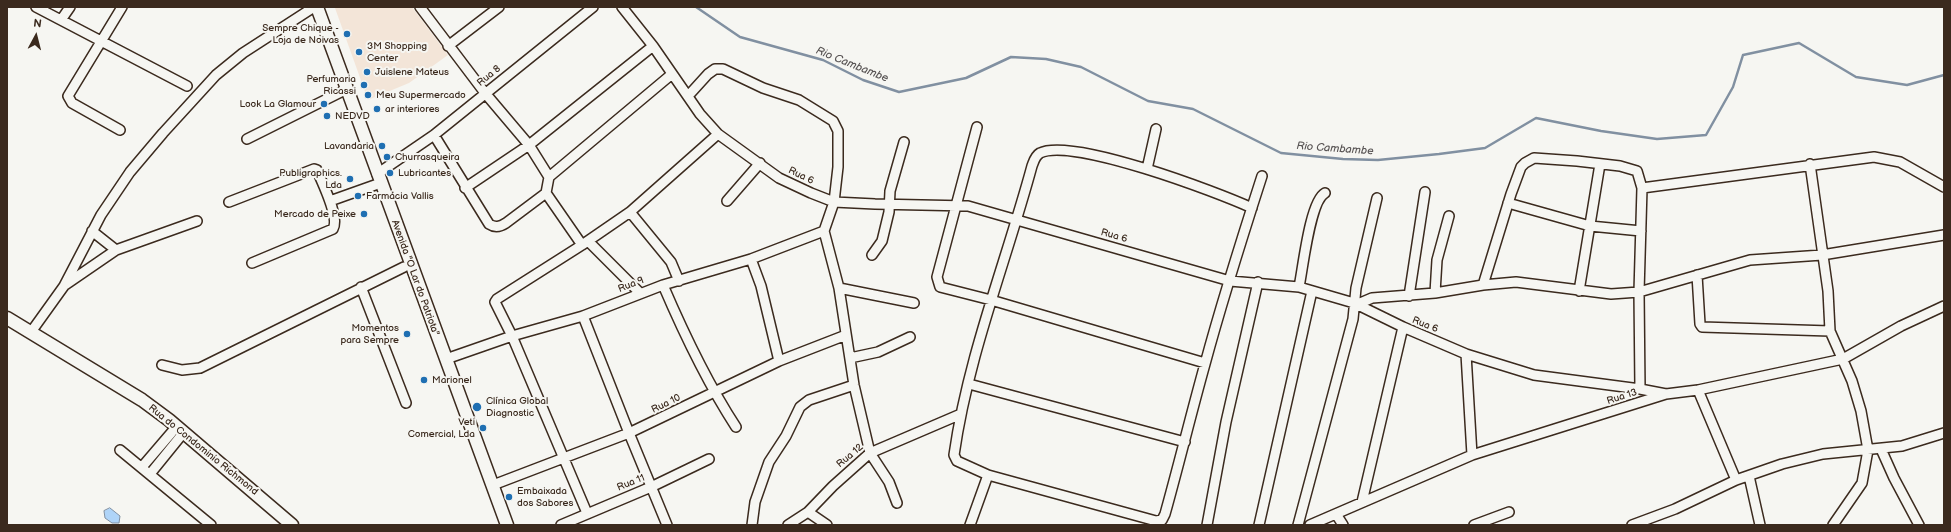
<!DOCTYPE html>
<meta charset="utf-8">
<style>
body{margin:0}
#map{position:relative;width:1951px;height:532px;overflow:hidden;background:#f6f6f2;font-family:"Balsamiq Sans",sans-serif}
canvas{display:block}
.frame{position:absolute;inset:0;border:8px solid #3b2a1e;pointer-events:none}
.north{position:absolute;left:16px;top:16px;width:40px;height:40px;-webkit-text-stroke:3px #f6f6f2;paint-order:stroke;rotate:7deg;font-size:11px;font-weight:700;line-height:16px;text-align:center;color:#3b2a1e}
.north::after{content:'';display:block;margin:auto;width:14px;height:18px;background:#3b2a1e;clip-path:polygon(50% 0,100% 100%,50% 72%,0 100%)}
</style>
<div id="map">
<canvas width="1951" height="532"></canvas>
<div class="frame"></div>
<div class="north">N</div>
</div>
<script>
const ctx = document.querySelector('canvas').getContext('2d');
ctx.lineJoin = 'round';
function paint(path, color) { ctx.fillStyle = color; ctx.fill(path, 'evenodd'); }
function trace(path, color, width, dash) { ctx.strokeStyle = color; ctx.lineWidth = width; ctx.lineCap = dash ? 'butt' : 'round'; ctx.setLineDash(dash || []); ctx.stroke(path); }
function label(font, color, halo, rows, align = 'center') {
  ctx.font = font + ' "Balsamiq Sans",sans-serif'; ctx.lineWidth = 4; ctx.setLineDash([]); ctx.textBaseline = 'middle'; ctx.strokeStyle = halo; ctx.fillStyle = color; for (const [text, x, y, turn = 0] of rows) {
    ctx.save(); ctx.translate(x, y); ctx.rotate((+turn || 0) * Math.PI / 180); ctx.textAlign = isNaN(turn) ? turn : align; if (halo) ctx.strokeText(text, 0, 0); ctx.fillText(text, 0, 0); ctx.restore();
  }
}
paint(new Path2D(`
 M338,7H412L448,55L409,83L368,100L335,8Z`), '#f3e5d8');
const water = new Path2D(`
 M110,508L120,516L119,523H112L105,518L104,511Z`);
paint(water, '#afd4f8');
trace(water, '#8190a1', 1);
trace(new Path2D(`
 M696,7L740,37L823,60L863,80L899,92L966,78L1011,57L1046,59L1081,67L1148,101L1193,109L1281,153L1343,159L1378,160L1439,154L1485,148L1536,118L1601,131L1657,139L1706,135L1733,87L1743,55L1799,43L1856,77L1907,85L1944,75`), '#8190a1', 2.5);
const street = new Path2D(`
 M36,7L187,86
 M420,7L485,93L529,145L549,177
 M622,7L653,46L700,114L718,134L779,178L811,193L834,202L875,204L968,206L1230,281L1299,287L1354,303L1403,327L1466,354L1534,375L1640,389L1666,394
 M61,20L70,7
 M448,46L499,7
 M688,96L708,74L715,69H723L763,88L799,100L833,121L838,131V167L834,202L824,231L839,288L854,385L870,453L889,482L897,503
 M977,127L937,277L940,287L991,300L1205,363
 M120,130L72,103L68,96L122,7
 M434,135L489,224C495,228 500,227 506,223L546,193
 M247,139L341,92
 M1810,164L1828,291L1830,331L1852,381L1861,411L1868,450L1862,483L1833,525
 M1147,169L1156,129
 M377,174L434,135L593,7
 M465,188L529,145L653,46
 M1642,188L1874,157L1900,162L1944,187
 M330,201L375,185
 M727,201L760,163
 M229,202L314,169L317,170C322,183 340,217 333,229L252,263
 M1508,203L1590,226L1641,231
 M1252,208C1217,192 1072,137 1040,153C1035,156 1034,161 1032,166C1006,262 968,356 954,455L957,461L988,475L1156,521L1162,520L1165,514C1179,464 1191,414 1205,364C1222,301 1242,238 1262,176
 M630,212L671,262L679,281
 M92,231L116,250
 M588,241L640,293
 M582,245L546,193L549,177L672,74
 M872,255L882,241L889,212L890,191L904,142
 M751,259L761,286L779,361
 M1697,275L1700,324L1702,327L1830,331
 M65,285L116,250L197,221
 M663,285C684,334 706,381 736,427
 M1483,285L1511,194L1521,167L1525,163L1534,158L1577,161L1620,166L1637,171L1642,188L1639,292L1640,389
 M361,287L406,403
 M1299,287C1303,268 1310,201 1325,193
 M839,288L914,303
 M1579,291L1600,164
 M1435,293L1437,260L1449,216
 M1409,296L1425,192
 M1358,304L1372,298L1435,293L1483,285L1516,282L1611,294L1639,292L1750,260L1822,255L1944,235
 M583,316L629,433L667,525
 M31,332L64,286L101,215L130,172L163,133L216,75L243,53L311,9
 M1466,354L1472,455
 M850,358L878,352L910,337
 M446,359L512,336L583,316L663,285L751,259L824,231
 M162,365L182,370L200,368L404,267
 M969,384L1185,442
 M1698,390L1736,480
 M1881,449L1894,478L1919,525
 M120,450L211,525
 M142,467L172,432
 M150,474L180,437
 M1749,476L1760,525
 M493,485L629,433L779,361L846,335
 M1362,502L1403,327
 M808,512L827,525
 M587,513L512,336L495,302L497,299L582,245L630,212L718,134
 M1336,514L1343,525
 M561,525L651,487L709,459
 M752,525L755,502L769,462L786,436L800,407L809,400L854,385
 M788,525L808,512L833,486L870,453L961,414
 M970,525L988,475
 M1207,525L1226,422L1258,282
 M1259,525L1312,291
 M1298,525L1353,319L1356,288L1377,198
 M1310,525L1472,455L1666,394L1698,390L1843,359L1901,326L1944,306
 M1474,525L1509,512
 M1632,525L1675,509L1736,480L1782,464L1823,454L1902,446L1944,433`);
const secondary = new Path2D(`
 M317,7L507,525
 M7,318L142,400L169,420L292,525`);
trace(street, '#3b2a1e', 12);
trace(secondary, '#3b2a1e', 15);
trace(street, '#f6f6f2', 9);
trace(secondary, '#f6f6f2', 12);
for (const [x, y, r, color] of [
 [347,34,4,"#1f6fb2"],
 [359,52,4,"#1f6fb2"],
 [367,72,4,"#1f6fb2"],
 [364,85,4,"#1f6fb2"],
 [368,95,4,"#1f6fb2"],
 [324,104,4,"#1f6fb2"],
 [377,109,4,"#1f6fb2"],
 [327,116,4,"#1f6fb2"],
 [382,146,4,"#1f6fb2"],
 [387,157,4,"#1f6fb2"],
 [390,173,4,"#1f6fb2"],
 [350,179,4,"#1f6fb2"],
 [358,196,4,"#1f6fb2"],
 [364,214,4,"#1f6fb2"],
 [407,334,4,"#1f6fb2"],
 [424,380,4,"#1f6fb2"],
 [477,407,5,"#1f6fb2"],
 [483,428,4,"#1f6fb2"],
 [509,497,4,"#1f6fb2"]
]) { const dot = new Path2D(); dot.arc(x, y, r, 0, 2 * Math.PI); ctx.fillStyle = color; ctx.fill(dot); trace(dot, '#f6f6f2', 1.5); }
label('10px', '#3b2a1e', '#f6f6f2', [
 ["Sempre Chique -",339,28,"right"],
 ["Loja de Noivas",339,40,"right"],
 ["3M Shopping",367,46],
 ["Center",367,58],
 ["Juislene Mateus",375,72],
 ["Perfumaria",356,79,"right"],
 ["Ricassi",356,91,"right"],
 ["Meu Supermercado",376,95],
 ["Look La Glamour",316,104,"right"],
 ["ar interiores",385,109],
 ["NEDVD",335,116],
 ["Lavandaria",374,146,"right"],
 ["Churrasqueira",395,157],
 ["Publigraphics.",342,173,"right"],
 ["Lda",342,185,"right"],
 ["Lubricantes",398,173],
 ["Farmácia Vallis",366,196],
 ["Mercado de Peixe",356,214,"right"],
 ["Momentos",399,328,"right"],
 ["para Sempre",399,340,"right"],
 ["Marionel",432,380],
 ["Clínica Global",486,401],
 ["Diagnostic",486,413],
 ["Veti",475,422,"right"],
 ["Comercial, Lda",475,434,"right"],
 ["Embaixada",517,491],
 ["dos Sabores",517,503]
], 'left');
label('10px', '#3b2a1e', '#f6f6f2', [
 ["Rua 8",489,76,-39],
 ["Rua 6",801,176,26],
 ["Rua 6",1114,236,16],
 ["Avenida \"O Lar do Patriota\"",415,278,70],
 ["Rua 9",631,285,-21],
 ["Rua 6",1425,325,22],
 ["Rua 13",1622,397,-18],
 ["Rua 10",666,404,-26],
 ["Rua do Condominio Richmond",203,450,39],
 ["Rua 12",850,456,-40],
 ["Rua 11",631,483,-22]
]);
label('italic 11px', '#585454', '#f6f6f2', [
 ["Rio Cambambe",852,65,22],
 ["Rio Cambambe",1335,149,4]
]);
</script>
